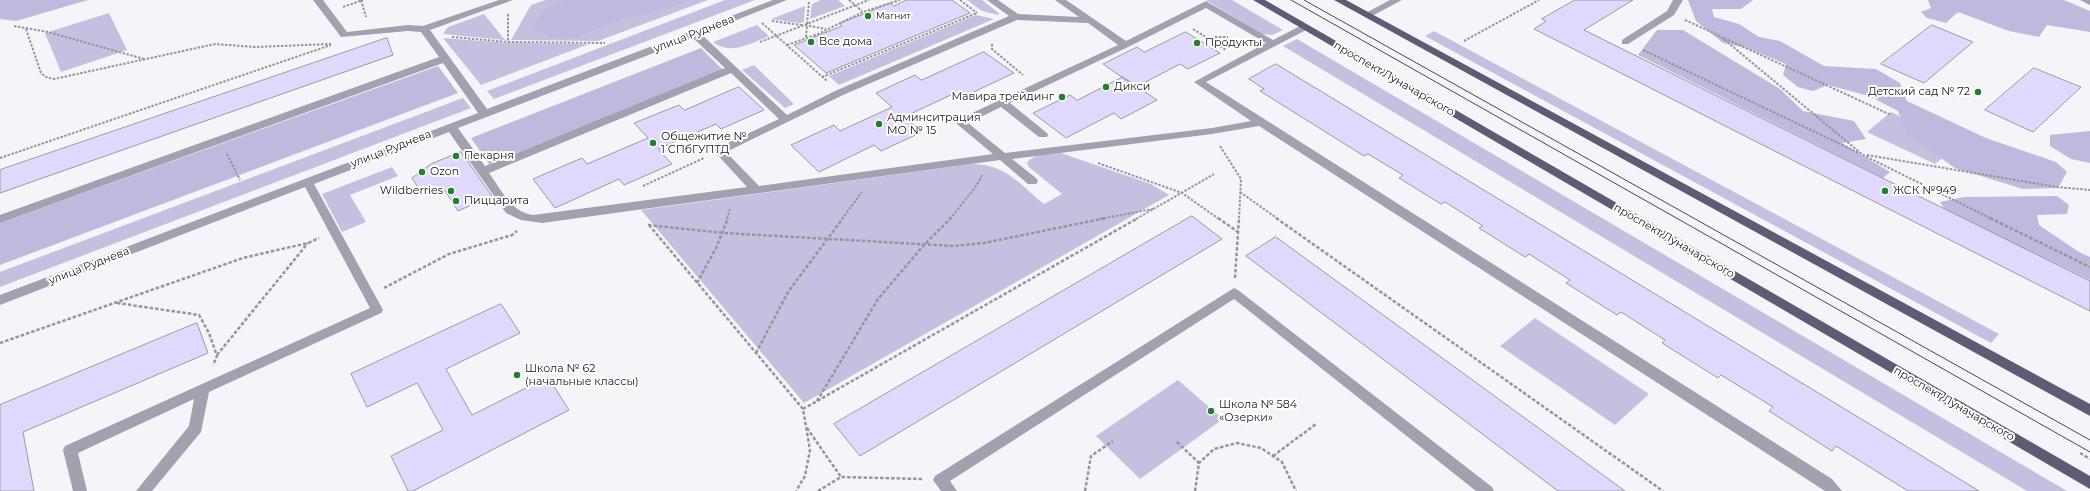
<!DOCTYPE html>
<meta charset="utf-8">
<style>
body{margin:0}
canvas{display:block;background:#f5f5f9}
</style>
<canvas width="2090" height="491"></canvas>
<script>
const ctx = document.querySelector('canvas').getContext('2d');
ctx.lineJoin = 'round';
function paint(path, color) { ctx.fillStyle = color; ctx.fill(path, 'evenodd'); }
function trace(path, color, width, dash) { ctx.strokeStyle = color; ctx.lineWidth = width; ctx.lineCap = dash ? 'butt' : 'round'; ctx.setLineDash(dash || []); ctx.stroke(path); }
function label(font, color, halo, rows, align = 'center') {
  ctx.font = font + ' Montserrat,sans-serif'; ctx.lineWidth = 4; ctx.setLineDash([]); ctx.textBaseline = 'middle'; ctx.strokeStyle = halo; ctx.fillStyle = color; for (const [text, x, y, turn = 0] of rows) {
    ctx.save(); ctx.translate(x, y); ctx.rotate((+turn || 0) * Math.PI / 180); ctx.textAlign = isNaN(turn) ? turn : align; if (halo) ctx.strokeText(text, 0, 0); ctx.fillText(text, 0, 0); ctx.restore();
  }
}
paint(new Path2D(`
 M545,0H708L598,41L511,40L531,5Z
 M725,0H755L494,99L487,91Z
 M821,0H838L845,6L810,19L812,4Z
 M967,0H982L999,13L998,15L982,11Z
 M1206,0H1232L1283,30L1272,35L1262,34Z
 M805,6L804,22L800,23L771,19Z
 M109,13L127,50L61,72L45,33Z
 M484,14L505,40L443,34L448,27Z
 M976,15L994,19L839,85L829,76Z
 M757,25L769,36C751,43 731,56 713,42Z
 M1434,31L1999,334L1991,343L1425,36Z
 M443,38L507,43L589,44L481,85Z
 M1297,39L2067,491H2027L1283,46Z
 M754,65L794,104L785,108L742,70Z
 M463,98L471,108L0,287V272Z
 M1891,112L1959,144L1935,164L1867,132Z
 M1061,153L1151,184L1169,195L804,403L641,210L972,164C1006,164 1019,184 1044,204L1062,194L1029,167L1027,163C1033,153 1051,154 1061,153Z
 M392,167L398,176L350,195L366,222L342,232L322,194Z
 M1535,318L1649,394L1615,425L1500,346Z
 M1178,380L1223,419L1140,479L1096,436Z`), '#c6bfdf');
paint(new Path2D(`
 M0,0H88L16,21L0,19Z
 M566,0H687C666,13 640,13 616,21C601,26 586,36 570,38C556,39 544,37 534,26C540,11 551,6 566,0Z
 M1688,0H1753L1741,9H1712L1714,17L1739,24L1759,37L1780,41L1824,66L1876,69L1900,83L1907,101L1986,138L2056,162L2067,172L2058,188L2023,189L1955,168L1908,135L1898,111L1869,96L1828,85L1813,91L1798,87L1783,75L1786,64L1747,48L1723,43L1696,21Z
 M1928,0H2064L2090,11V32L2047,25L2039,37L2009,31L1958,12L1946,23L1927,18L1921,12L1931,8Z
 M1657,30H1683L1780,89L1803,111L1854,121L1866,139L1842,143L1890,172L1883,178L1638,55Z
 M701,48L723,70L489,164L471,138Z
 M438,66L458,93L0,265V223Z
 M2090,131V163L2071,159L2050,146V135Z
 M2057,196L2069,205L2067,214L2037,215L2039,225L2079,252L2090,257V280L1945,210L1940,202L1964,197Z`), '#c1b9dd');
const building = new Path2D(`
 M907,0H952L970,13L826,73L794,45L842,26L839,23L861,15L890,3L893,6Z
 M1575,0H1633L1584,30L2090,281V311L1534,29L1546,21L1542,19Z
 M1932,25L1973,42L1924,83L1881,64Z
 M1186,32L1220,53L1188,69L1180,64L1136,87L1103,64L1137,47L1144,52Z
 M387,38L393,55L0,193V170Z
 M984,52L1014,73L961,98L955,93L904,117L922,132L881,151L874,145L819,172L791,145L834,125L840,131L892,107L876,93L915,75L921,80Z
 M1276,64L1891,437L1979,491H1908L1836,446L1832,451L1769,411L1773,407L1721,375L1718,378L1662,343L1665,340L1621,312L1617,315L1566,283L1570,280L1529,254L1525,257L1479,228L1483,226L1445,202L1441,204L1399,178L1403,175L1368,154L1364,156L1260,91L1264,89L1249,79Z
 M2034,68L2081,87L2033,132L1985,110Z
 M1123,77L1157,100L1121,119L1114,113L1066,138L1033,113L1070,95L1077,100Z
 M739,87L764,110L721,129L716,124L658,149L672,164L624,185L619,179L555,208L533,179L582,158L587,164L648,138L634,123L679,105L684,110Z
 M461,152L492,196L458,211L442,186L422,194L412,178L431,164Z
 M1192,216L1222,239L860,456L834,424Z
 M1276,237L1625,491H1558L1246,256Z
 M501,304L520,333L446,369L472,415L548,377L569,410L413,491H408L391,456L443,430L417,383L367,407L351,374Z
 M197,323L208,353L23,432L34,491H0V405Z`);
paint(building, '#e0d9fd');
trace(building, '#9b9a9f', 1);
trace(new Path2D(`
 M361,0L366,17
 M849,0L862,11
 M960,0L977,13
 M343,7L363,0
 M508,14V42
 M1685,20L1720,36L1863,155L1992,219
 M772,21L802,25
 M762,23L827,81
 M807,24L809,2
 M805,25L826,29
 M14,26L48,32L144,59
 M26,29L41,73L46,77L54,79L215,44L255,47L331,44
 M1193,29L1226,50
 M452,37L508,42L605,43
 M806,37L807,26
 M1207,37H1228
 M1724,38L1891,115
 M1464,41L1539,0
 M760,42L869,0
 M992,44V49L1023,75
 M787,45L818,34L863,12L900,0
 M1643,50L1859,153
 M822,77L977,13
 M1220,146L1241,179L1239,219
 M227,154L240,180
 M1867,155L2057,187L2090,190
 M0,158L331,45
 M1098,163L1182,193L1219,219
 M643,186L704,158
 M1240,192L1278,219
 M727,219L730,209
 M842,219L862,192
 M950,219L977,185L982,175
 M1100,219L1153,209
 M1136,219L1214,174`), '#969699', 2, [2.5, 1.5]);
trace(new Path2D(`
 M1218,218L1238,232
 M1276,218L1663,491
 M1990,218L2090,267
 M648,225L724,233L954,246L984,243L1106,218
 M649,225L803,409L810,450L805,476L796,491
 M1235,278L1239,218
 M697,283L716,248L728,218
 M384,288L449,254L512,235L517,231
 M117,303L199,315L209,333L217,356L213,365
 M0,343L243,258L308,243L319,238
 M756,353L788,292L843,218
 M217,355L308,243
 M817,401L878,299L924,245L951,218
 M803,409L1138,218
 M807,428L841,477
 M1177,442L1199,463
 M2080,453L2090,459
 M1273,456L1316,424
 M818,491L841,477L922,479
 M1085,491L1091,456L1113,441
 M1195,491L1199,463L1214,449L1237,443L1261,448L1282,462L1296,491`), '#969699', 2.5, [3.5, 2]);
paint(new Path2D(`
 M313,0H323L347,32L408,25L423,26L499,0H513L430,30L487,109L773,0H787L701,34L787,115L835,91L1009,16L987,0H998L1018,14L1079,17L1055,0H1066L1126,41L1206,1L1273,40L1302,25H1308V29L1206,82L1832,479L1842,491H1825L1259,126L1212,134L1012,159L1036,178L1038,181L1036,184H1028L1000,160L542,223L521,220L506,213L449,132L314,184L383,310L381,313L209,392L201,432L152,491H136L189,426L194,399L78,453L87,491H73L63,450L65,446L370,308L305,187L0,305V295L478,113L443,63L0,223V215L439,57L421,32L408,31L341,37ZM1206,8L1266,43L1194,82L1251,121L1212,128L1005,153L968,123L1001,107L1039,137H1047L1048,135L1047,133L1010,103L1128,47ZM1017,20L1088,23L1118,45L957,120L956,122L957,124L993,154L759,186L726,152L843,95ZM693,38L725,68L485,166L458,128ZM731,73L779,119L715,149L714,151L747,187L533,215C511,212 501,189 489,173Z
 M1390,0H1402L1370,17L1367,18L1362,15Z
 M1673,0H1683L1674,15L1628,44H1622V40L1667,11Z
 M2080,0H2090V5Z
 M1234,288L1238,290L1492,487L1494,491H1476L1234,299L950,481L957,491H941L933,480L935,476Z`), '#a3a0af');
paint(new Path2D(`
 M1253,0H1265L2090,476V489Z
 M1334,0H1346L2090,404V416Z`), '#605a75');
trace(new Path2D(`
 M1291,0L2090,452
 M1304,0L2090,440`), '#484849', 1);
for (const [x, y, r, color] of [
 [868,16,4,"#247e2d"],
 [811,42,4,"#247e2d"],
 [1197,43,4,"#247e2d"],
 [1106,87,4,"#247e2d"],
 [1978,92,4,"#247e2d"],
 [1062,97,4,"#247e2d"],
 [879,124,4,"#247e2d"],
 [653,143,4,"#247e2d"],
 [456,156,4,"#247e2d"],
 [422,172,4,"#247e2d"],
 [451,191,4,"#247e2d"],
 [1885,191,4,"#247e2d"],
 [456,201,4,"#247e2d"],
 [517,375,4,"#247e2d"],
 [1211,411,4,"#247e2d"]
]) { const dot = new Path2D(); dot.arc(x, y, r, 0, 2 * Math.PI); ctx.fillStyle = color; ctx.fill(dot); trace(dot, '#fff', 1.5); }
label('9px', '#171718', '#fff', [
 ["Магнит",876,16]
], 'left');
label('11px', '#171718', '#fff', [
 ["улица Руднева",694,34,-21],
 ["проспект Луначарского",1394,79,30],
 ["улица Руднева",391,149,-21],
 ["проспект Луначарского",1674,241,30],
 ["улица Руднева",89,266,-21],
 ["проспект Луначарского",1954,404,30]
]);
label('11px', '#171718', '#fff', [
 ["Все дома",819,42],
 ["Продукты",1205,43],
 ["Дикси",1114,87],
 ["Детский сад № 72",1970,92,"right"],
 ["Мавира трейдинг",1054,97,"right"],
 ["Админситрация",887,118],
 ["МО № 15",887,131],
 ["Общежитие №",661,137],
 ["1 СПбГУПТД",661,150],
 ["Пекарня",464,156],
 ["Ozon",430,172],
 ["Wildberries",443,191,"right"],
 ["ЖСК №949",1893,191],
 ["Пиццарита",464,201],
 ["Школа № 62",525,369],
 ["(начальные классы)",525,382],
 ["Школа № 584",1219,405],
 ["«Озерки»",1219,418]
], 'left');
</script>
